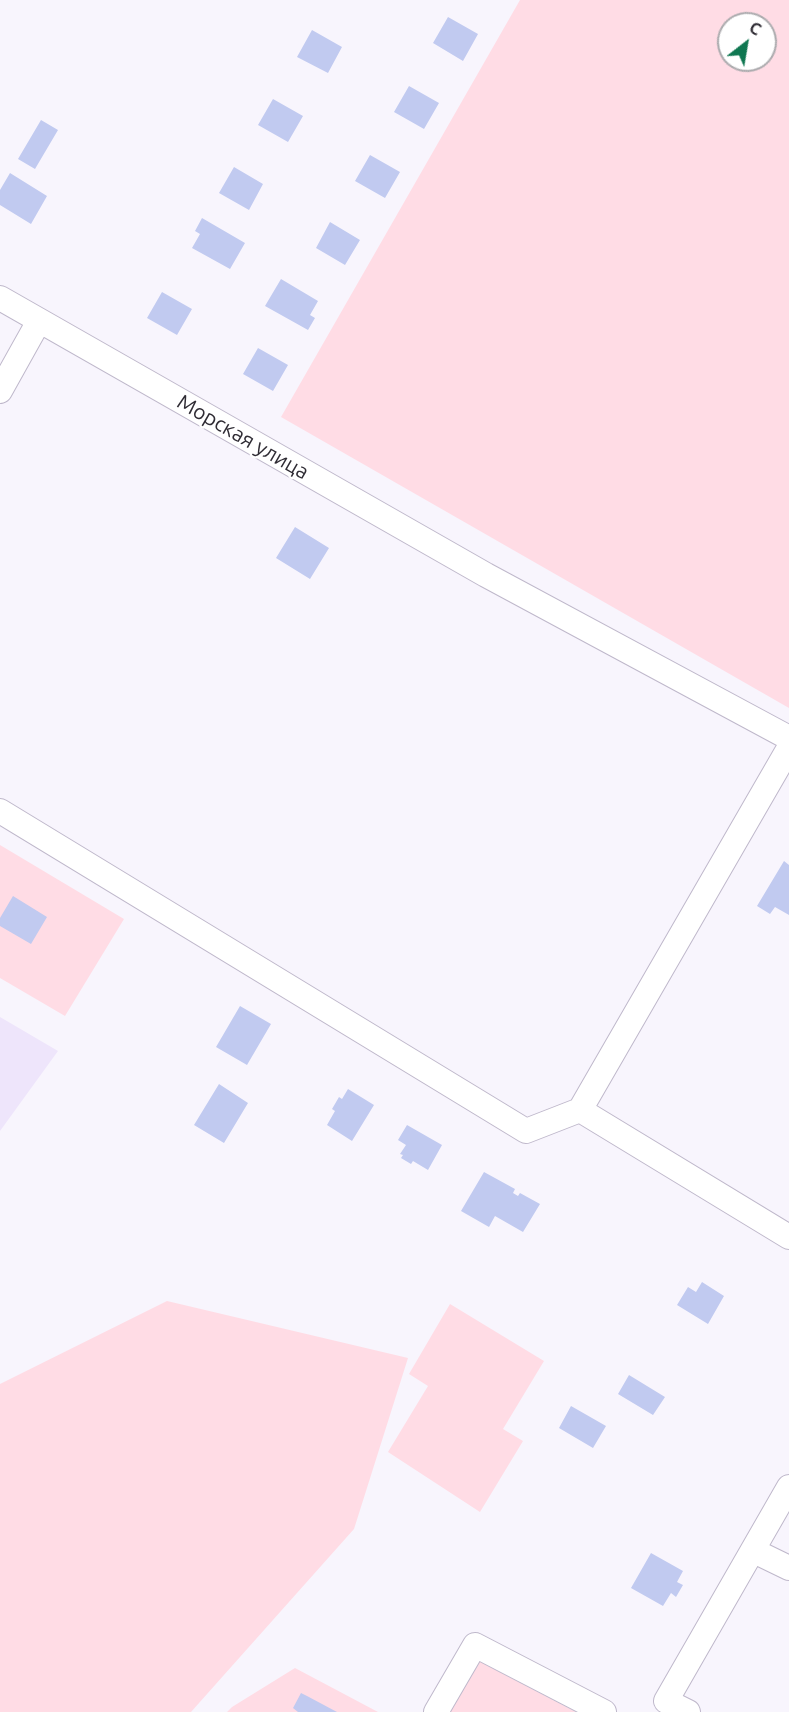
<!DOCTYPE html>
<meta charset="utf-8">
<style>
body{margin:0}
#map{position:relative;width:789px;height:1712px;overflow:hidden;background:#f8f5fd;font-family:Ubuntu,sans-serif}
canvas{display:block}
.north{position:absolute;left:717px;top:12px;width:60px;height:60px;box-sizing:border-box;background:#fff;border:2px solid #acabae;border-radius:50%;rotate:31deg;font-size:16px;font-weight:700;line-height:24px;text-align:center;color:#2f2c34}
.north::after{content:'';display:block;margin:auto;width:21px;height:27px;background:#0f7751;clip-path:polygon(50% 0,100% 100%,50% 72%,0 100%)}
</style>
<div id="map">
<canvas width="789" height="1712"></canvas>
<div class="north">С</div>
</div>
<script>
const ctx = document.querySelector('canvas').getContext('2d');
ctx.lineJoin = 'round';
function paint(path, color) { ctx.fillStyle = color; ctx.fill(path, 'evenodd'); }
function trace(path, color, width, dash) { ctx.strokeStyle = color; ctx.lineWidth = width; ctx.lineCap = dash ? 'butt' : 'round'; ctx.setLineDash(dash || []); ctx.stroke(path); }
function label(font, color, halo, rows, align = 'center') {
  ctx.font = font + ' Ubuntu,sans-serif'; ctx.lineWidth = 4.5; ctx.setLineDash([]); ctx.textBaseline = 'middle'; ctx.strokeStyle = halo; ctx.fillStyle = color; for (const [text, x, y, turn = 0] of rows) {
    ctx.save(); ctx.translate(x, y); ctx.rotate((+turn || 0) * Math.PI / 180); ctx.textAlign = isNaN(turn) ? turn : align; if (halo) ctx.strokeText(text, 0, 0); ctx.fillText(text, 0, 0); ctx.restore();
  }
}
paint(new Path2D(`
 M0,1017L58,1051L0,1131Z`), '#eee5fb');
paint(new Path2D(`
 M520,0H789V708L281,417ZM729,24H765V60H729Z
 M0,845L124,919L65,1016L0,978Z
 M167,1301L408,1358L354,1529L191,1712H0V1384Z
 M450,1304L544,1361L503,1429L523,1441L480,1512L388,1452L428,1386L409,1374Z
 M475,1659L576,1712H447Z
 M295,1668L378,1712H227L232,1707Z`), '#ffdce5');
paint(new Path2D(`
 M448,17L478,34L463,61L433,43Z
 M312,30L342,47L328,73L297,57Z
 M409,86L439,103L424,129L394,112Z
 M273,99L303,116L288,142L258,125Z
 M41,120L58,130L35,169L18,159Z
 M370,155L400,172L385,198L355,181Z
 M234,167L263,184L249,210L219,193Z
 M10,173L47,196L31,224L0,205V190Z
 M202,218L245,243L230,269L192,248L200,234L195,231Z
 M330,222L360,240L345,265L316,248Z
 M281,279L318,301L310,315L315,318L308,330L265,306Z
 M162,292L192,309L177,335L147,318Z
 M258,348L288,365L273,391L243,374Z
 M295,527L329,548L310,579L276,558Z
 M784,861L789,865V915L775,907L770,914L757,906Z
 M13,896L47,917L31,944L0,926V918Z
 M240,1006L271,1024L247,1065L216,1047Z
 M219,1084L248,1103L224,1143L194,1125Z
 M348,1089L374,1105L352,1141L327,1125L335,1111L332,1109L339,1097L342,1099Z
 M407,1125L442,1145L428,1170L413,1161L411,1164L401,1158L403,1155L400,1154L406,1145L398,1140Z
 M484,1172L515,1189L513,1193L518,1196L520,1193L540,1204L523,1232L495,1216L489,1227L461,1211Z
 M702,1282L724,1296L708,1324L677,1305L688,1287L696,1292Z
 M629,1375L665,1397L653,1415L618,1394Z
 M571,1406L606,1426L593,1448L559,1428Z
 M651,1553L683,1571L677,1582L683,1585L676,1597L671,1593L663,1606L631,1588Z
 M301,1693L307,1696L337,1712H298L293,1708Z`), '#c1caf0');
const street = new Path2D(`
 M0,298L486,575L789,738
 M0,391L39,321
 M0,811L526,1131L580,1110L789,748
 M580,1110L789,1237
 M754,1551L789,1568
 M436,1712L475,1645L604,1712
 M688,1712L666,1701L789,1487`);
trace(street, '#bfb8cb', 26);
trace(street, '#fff', 24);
label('21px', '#2f2c34', '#fff', [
 ["Морская улица",243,437,30]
]);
</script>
